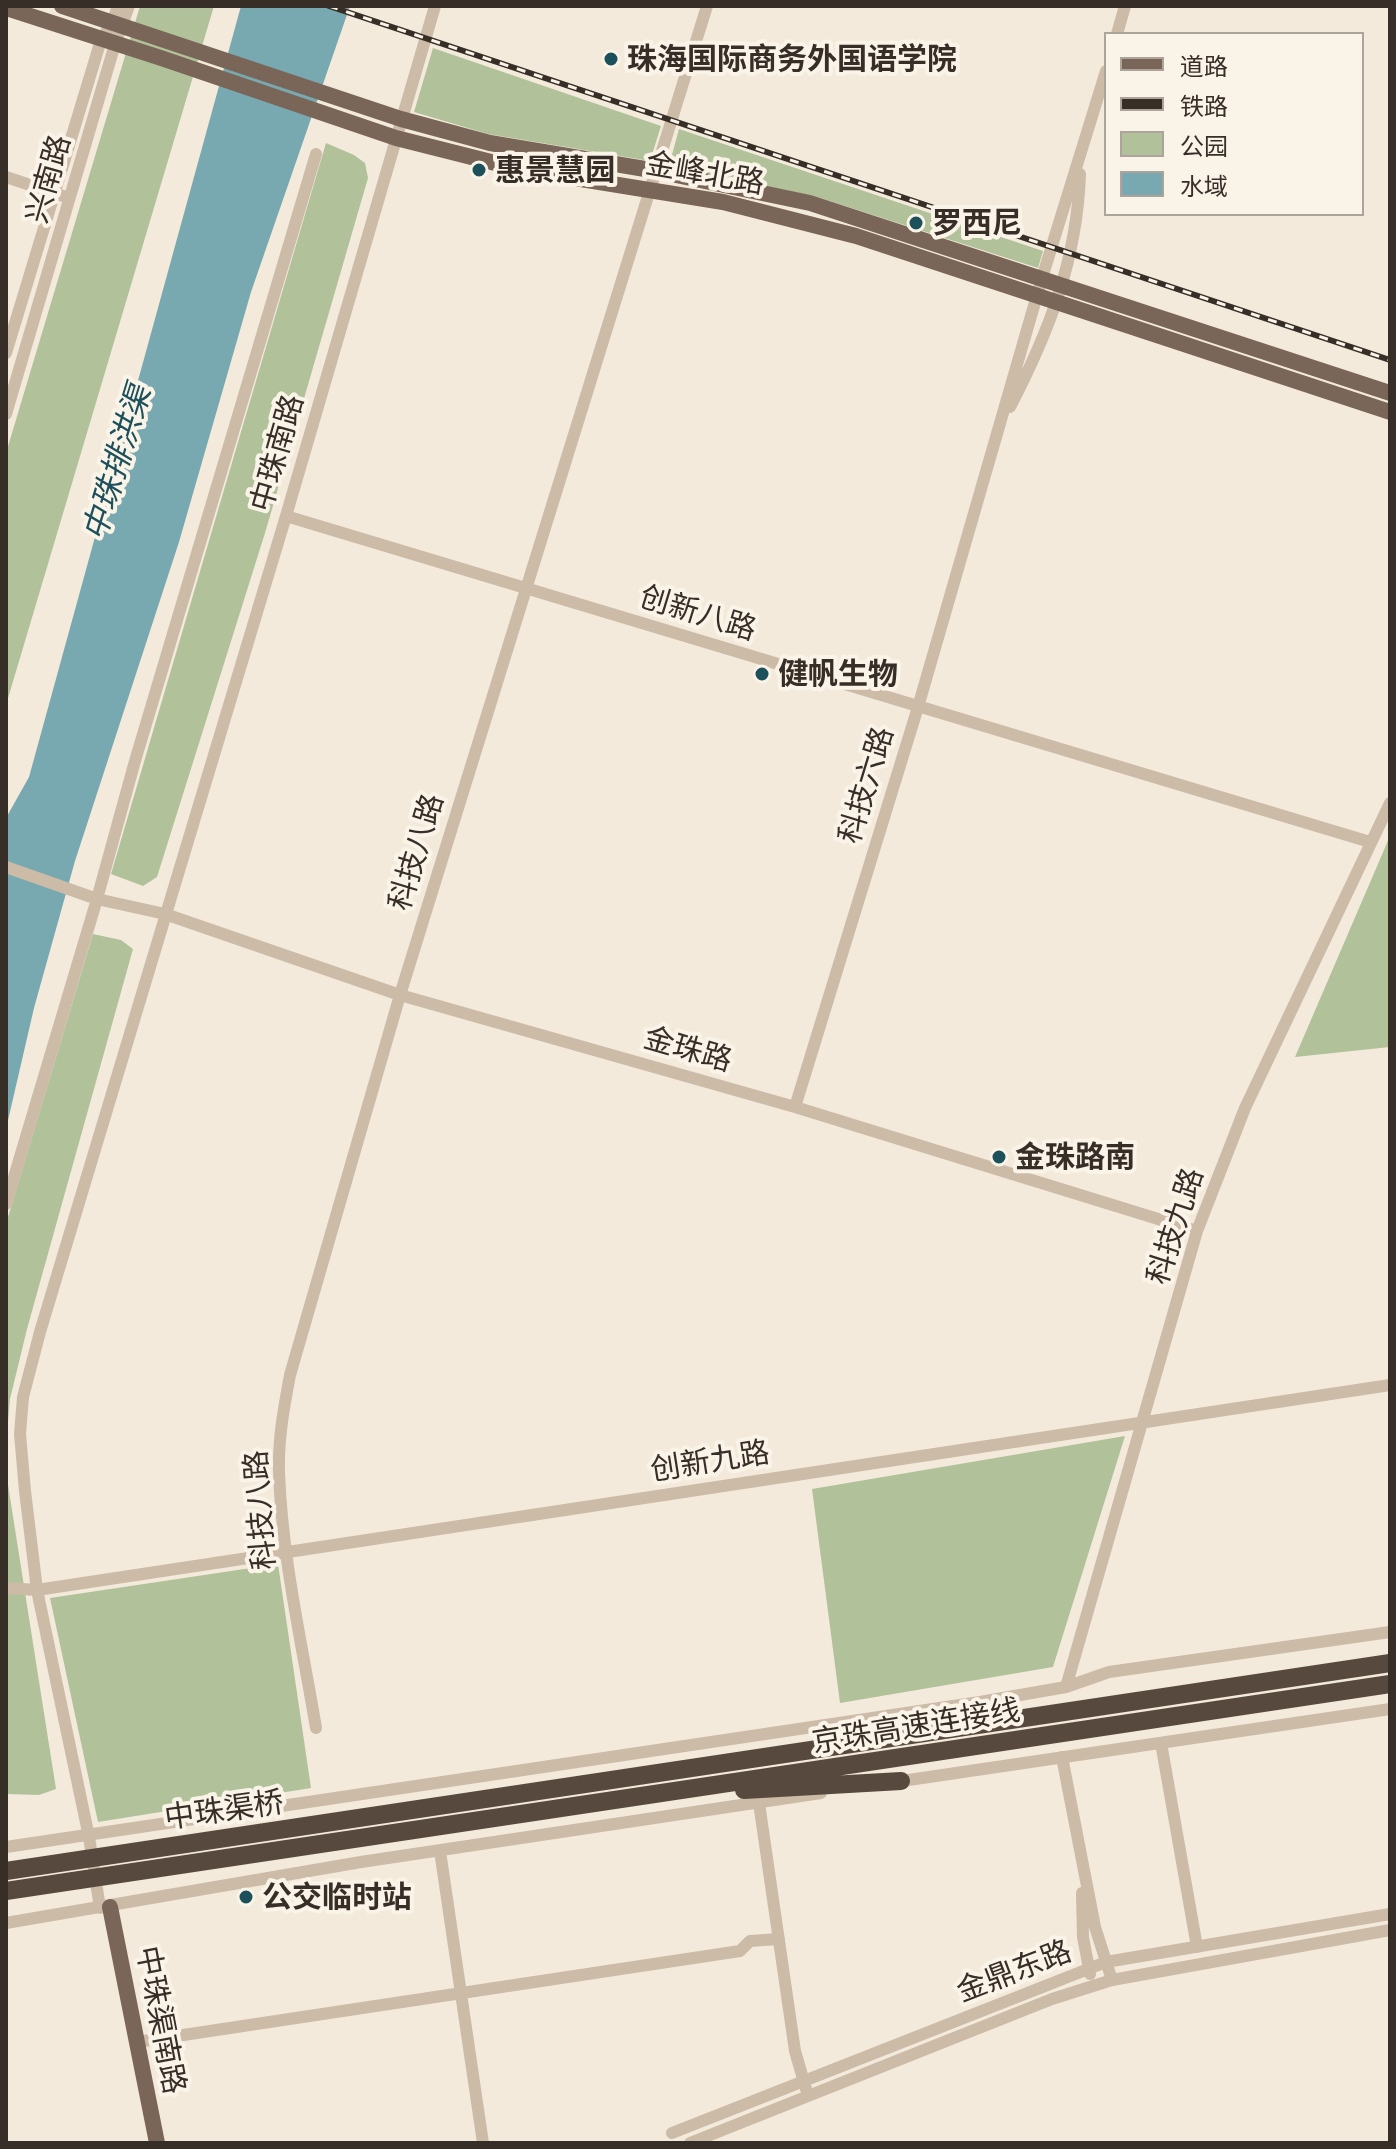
<!DOCTYPE html>
<meta charset="utf-8">
<style>
body{margin:0}
#map{position:relative;width:1396px;height:2149px;overflow:hidden;background:#f3eadb;font-family:"Exo 2","Noto Sans SC",sans-serif}
canvas{display:block}
.frame{position:absolute;inset:0;border:8px solid #372e28;pointer-events:none}
.legend{position:absolute;left:1104px;top:32px;width:260px;height:184px;box-sizing:border-box;background:#faf3e8;border:2px solid #aca49b;margin:0;padding:10px 14px;list-style:none;font-size:24px;color:#372e28}
.legend li{display:flex;align-items:center;gap:16px;height:40px}
.legend b{width:40px;border:2px solid #aca49b}
</style>
<div id="map">
<canvas width="1396" height="2149"></canvas>
<div class="frame"></div>
<ul class="legend">
<li><b style="height:10px;background:#7a6658"></b>道路</li>
<li><b style="height:10px;background:#372e28"></b>铁路</li>
<li><b style="height:22px;background:#b1c29b"></b>公园</li>
<li><b style="height:22px;background:#79a9b0"></b>水域</li>
</ul>
</div>
<script>
const ctx = document.querySelector('canvas').getContext('2d');
ctx.lineJoin = 'round';
function paint(path, color) { ctx.fillStyle = color; ctx.fill(path, 'evenodd'); }
function trace(path, color, width, dash) { ctx.strokeStyle = color; ctx.lineWidth = width; ctx.lineCap = dash ? 'butt' : 'round'; ctx.setLineDash(dash || []); ctx.stroke(path); }
function label(font, color, halo, rows, align = 'center') {
  ctx.font = font + ' "Exo 2","Noto Sans SC",sans-serif'; ctx.lineWidth = 8; ctx.setLineDash([]); ctx.textBaseline = 'middle'; ctx.strokeStyle = halo; ctx.fillStyle = color; for (const [text, x, y, turn = 0] of rows) {
    ctx.save(); ctx.translate(x, y); ctx.rotate((+turn || 0) * Math.PI / 180); ctx.textAlign = isNaN(turn) ? turn : align; if (halo) ctx.strokeText(text, 0, 0); ctx.fillText(text, 0, 0); ctx.restore();
  }
}
paint(new Path2D(`
 M140,6H214L6,705V453Z
 M433,48L661,126L650,161L488,134L414,112Z
 M679,129L1043,251L1038,268L814,196L669,166Z
 M326,143L354,155L365,163L368,178L265,533L157,877L143,886L111,874Z
 M1390,836V1047L1295,1057Z
 M93,934L121,940L133,949L27,1329L10,1399L6,1444V1224Z
 M1125,1436L1053,1667L840,1703L812,1489Z
 M6,1472L56,1789L39,1795L6,1794Z
 M278,1564L311,1788L98,1822L50,1598Z`), '#b1c29b');
paint(new Path2D(`
 M241,6H350L251,292L179,542L75,861L34,1008L6,1129V818L29,777Z`), '#79a9b0');
trace(new Path2D(`
 M1117,34L1125,6
 M6,177L63,196
 M6,353L101,40L112,23L118,6
 M1010,407C1049,332 1077,260 1080,174
 M6,414L115,44L129,6
 M286,516L1370,842
 M6,867L97,899L165,914L400,995L795,1107L1197,1231
 M795,1107L918,707L1042,278L1106,71
 M6,1204L97,899L135,761L316,154
 M6,1588L37,1590L1390,1385
 M1066,1687L1197,1231L1245,1108L1390,803
 M316,1728C302,1644 282,1558 279,1472C278,1439 284,1407 290,1375L400,995L707,6
 M1161,1743L1197,1947
 M1062,1757L1095,1927L1112,1980
 M895,1782L1390,1709
 M759,1803L795,2051L806,2089
 M6,1847L980,1702L1066,1687L1109,1672L1390,1632
 M440,1851L483,2143
 M1082,1893L1083,1937L1090,1974
 M100,1908L89,1837L37,1590L25,1491L20,1434L23,1397L40,1332L286,516L435,6
 M6,1923L361,1862L821,1793
 M137,2042L740,1951L750,1941L779,1939
 M672,2133L1106,1962L1390,1914
 M690,2143L1052,1999L1112,1980L1390,1930`), '#cbbba7', 12);
trace(new Path2D(`
 M62,6L401,119L490,143L657,171L810,203L1390,393
 M6,8L161,58L396,138L519,169L723,202L856,236L1390,412
 M110,1907L157,2143`), '#7a6658', 16);
trace(new Path2D(`
 M744,1790L901,1781
 M6,1871L1390,1663
 M6,1891L1390,1684`), '#58493e', 18);
const rail = new Path2D(`
 M329,6L1390,360`);
trace(rail, '#372e28', 6);
trace(rail, '#faf3e8', 3, [9]);
for (const [x, y, r, color] of [
 [611,59,8,"#1c505a"],
 [479,170,8,"#1c505a"],
 [916,223,8,"#1c505a"],
 [762,674,8,"#1c505a"],
 [999,1157,8,"#1c505a"],
 [246,1897,8,"#1c505a"]
]) { const dot = new Path2D(); dot.arc(x, y, r, 0, 2 * Math.PI); ctx.fillStyle = color; ctx.fill(dot); trace(dot, '#faf3e8', 3); }
label('bold 30px', '#372e28', '#faf3e8', [
 ["珠海国际商务外国语学院",627,59],
 ["惠景慧园",495,170],
 ["罗西尼",932,223],
 ["健帆生物",778,674],
 ["金珠路南",1015,1157],
 ["公交临时站",262,1897]
], 'left');
label('30px', '#372e28', '#faf3e8', [
 ["金峰北路",705,173,10],
 ["兴南路",48,179,-74],
 ["中珠南路",277,453,-74],
 ["创新八路",698,613,17],
 ["科技六路",866,785,-73],
 ["科技八路",416,852,-73],
 ["金珠路",688,1049,16],
 ["科技九路",1175,1226,-72],
 ["创新九路",710,1461,-9],
 ["科技八路",260,1510,-94],
 ["京珠高速连接线",916,1726,-9],
 ["中珠渠桥",224,1810,-8],
 ["金鼎东路",1014,1971,-21],
 ["中珠渠南路",161,2020,79]
]);
label('italic 32px', '#1c505a', '#faf3e8', [
 ["中珠排洪渠",117,463,-73]
]);
</script>
